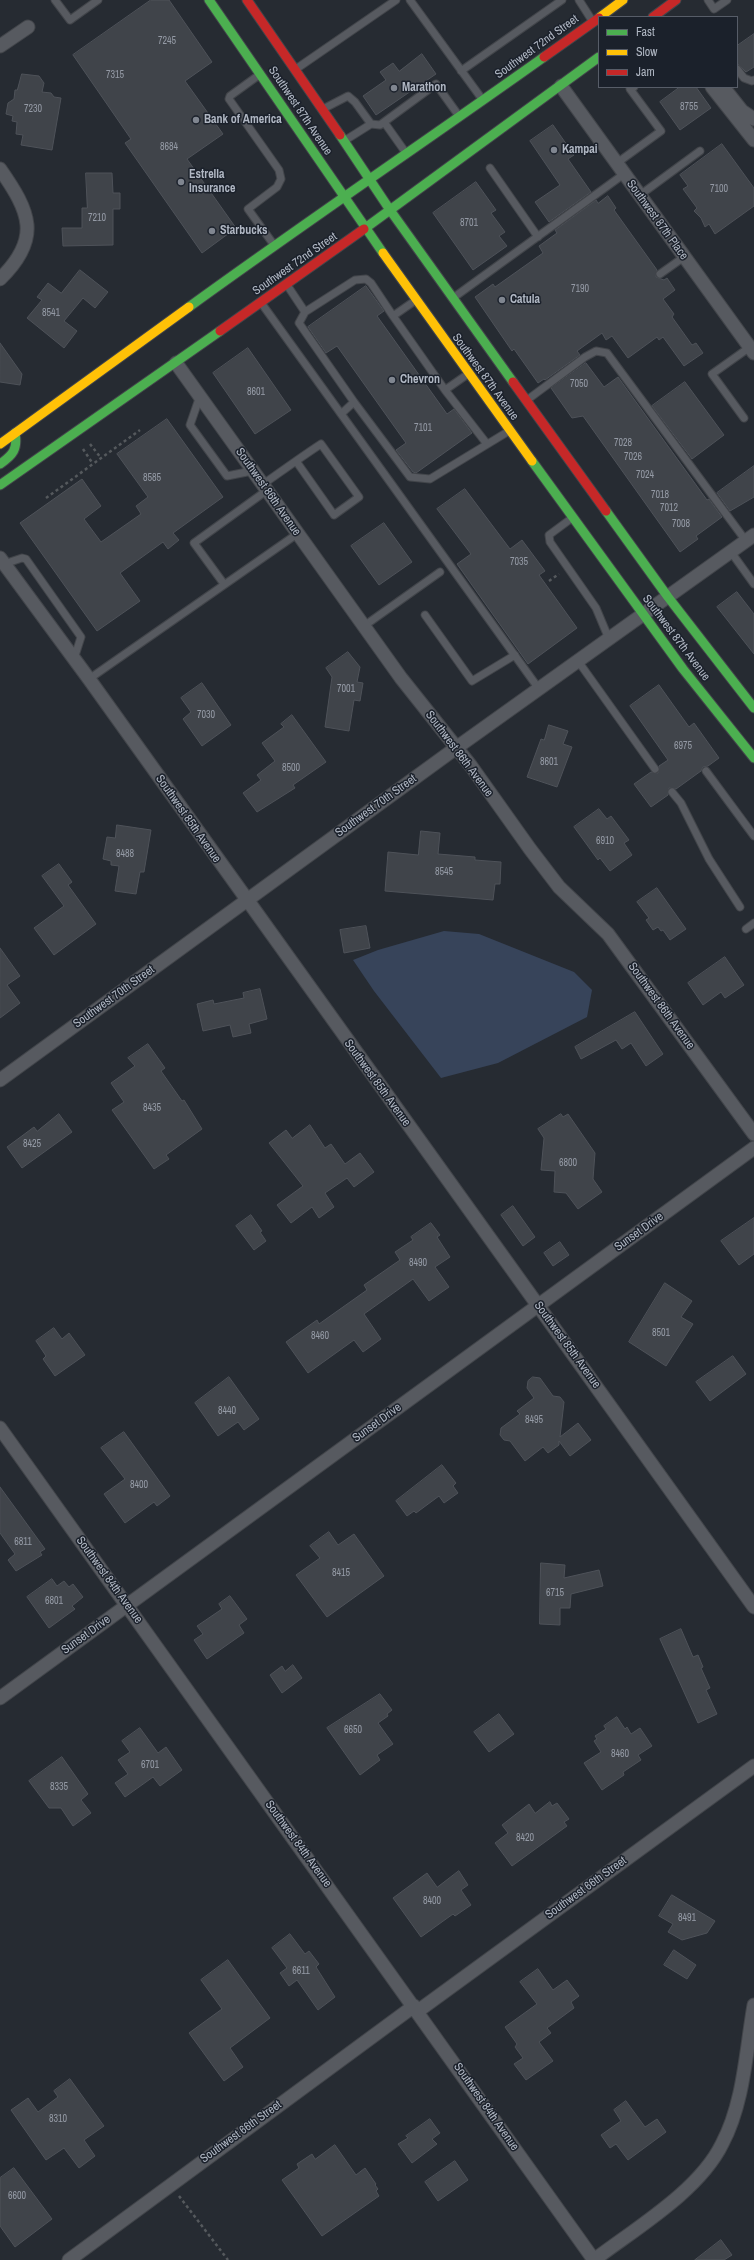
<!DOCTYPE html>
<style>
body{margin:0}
#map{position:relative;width:754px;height:2260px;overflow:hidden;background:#262b32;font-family:"Archivo Narrow",sans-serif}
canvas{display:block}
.legend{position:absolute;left:598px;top:16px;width:140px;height:72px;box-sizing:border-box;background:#1b212b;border:1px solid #575d68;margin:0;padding:5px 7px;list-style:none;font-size:12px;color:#b0b7c3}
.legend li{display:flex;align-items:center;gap:8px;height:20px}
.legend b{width:20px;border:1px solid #575d68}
</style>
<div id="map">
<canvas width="754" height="2260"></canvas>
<ul class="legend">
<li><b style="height:5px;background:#4caf50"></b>Fast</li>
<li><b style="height:5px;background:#ffc107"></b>Slow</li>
<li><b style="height:5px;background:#c62828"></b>Jam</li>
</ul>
</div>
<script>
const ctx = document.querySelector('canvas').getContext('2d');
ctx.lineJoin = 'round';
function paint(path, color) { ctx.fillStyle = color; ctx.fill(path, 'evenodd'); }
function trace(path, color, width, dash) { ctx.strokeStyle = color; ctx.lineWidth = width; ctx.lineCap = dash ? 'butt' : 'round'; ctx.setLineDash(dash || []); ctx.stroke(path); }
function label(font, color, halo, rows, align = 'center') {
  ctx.font = font + ' "Archivo Narrow",sans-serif'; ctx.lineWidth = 3; ctx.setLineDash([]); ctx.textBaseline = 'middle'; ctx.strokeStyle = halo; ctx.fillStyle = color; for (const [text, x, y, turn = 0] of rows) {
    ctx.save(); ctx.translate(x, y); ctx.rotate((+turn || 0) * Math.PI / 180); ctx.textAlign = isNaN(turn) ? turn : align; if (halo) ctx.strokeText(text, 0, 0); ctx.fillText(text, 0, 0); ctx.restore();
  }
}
paint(new Path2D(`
 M444,931L479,934L574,972L592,990L587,1017L498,1063L441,1078L374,991L353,960L378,950Z`), '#37445a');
const building = new Path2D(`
 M151,0H169L212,62L185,81L223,134L187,159L236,228L202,253L125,143L131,139L73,55Z
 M754,34V67L746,72L737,63V46Z
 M422,54L436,74L376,115L363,96L386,80L380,72L393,63L399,71Z
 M22,74L39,76L44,83L42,92L51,93L54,97L61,98L52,150L21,145L23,135L16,134L17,122L12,121L13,116L6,114L8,103L14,99L15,90H17Z
 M680,87H696L711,108L680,130L660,102Z
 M553,125L574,155L568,159L591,192L549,222L535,202L560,185L530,141Z
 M722,144L754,188V206L715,234L709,224L705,227L701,218L694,211L697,208L683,189L688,186L680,175Z
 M86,173H112L113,193H120V209H113V245L63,246L62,228H82V208H87Z
 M476,182L496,210L491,213L505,232L499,236L507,246L473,270L433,213Z
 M608,196L616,208L614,210L657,270L656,277L664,280L667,278L675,290L663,299L674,314L672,317L692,345L696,343L703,353L684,366L663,337L659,340L657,337L628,358L612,336L606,340L602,333L577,351L580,355L545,380L544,379L538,383L514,349L512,351L475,297L493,284L495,287L543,253L539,246L557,233L555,230L596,200L598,203Z
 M80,270L108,292L95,308L83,298L64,321L77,331L64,348L27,318L42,300L37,297L48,283L61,293Z
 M366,286L384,311L377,316L447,414L454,409L472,433L416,473L413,472L396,450L406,443L337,346L326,353L308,327Z
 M0,343L22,374L20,385L0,382Z
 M248,348L291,410L255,434L213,373Z
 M586,363L604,387L618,377L707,500L709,499L722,517L696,536L698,539L680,552L583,416L572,418L551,388Z
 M685,382L724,435L692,459L652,406Z
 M167,419L223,497L173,533L179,540L168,549L163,542L120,573L140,601L97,631L20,523L82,479L101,506L84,519L101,542L141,514L136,506L148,497L117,454Z
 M754,466V497L730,511L717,493Z
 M465,489L510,549L522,540L545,571L539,575L577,628L528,664L457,564L471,554L437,509Z
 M384,523L412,562L379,585L351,546Z
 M737,592L754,614V654L717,607Z
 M348,652L360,667L357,682L363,683L360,701L354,700L349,731L325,727L332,677L326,668Z
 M202,683L231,725L202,746L183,719L191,712L181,698Z
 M659,685L689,727L694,723L719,758L708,766L703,767L701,771L676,789L669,788L668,795L651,807L634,784L651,772L658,773L659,766L668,760L630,706Z
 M292,715L326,762L293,785L295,788L257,812L243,793L261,780L257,775L275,761L262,743L284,727L281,724Z
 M549,725L568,731L563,744L572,747L557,787L527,777L541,739L544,740Z
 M599,809L607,819L611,816L629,840L624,843L632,855L610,871L600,858L598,860L574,827Z
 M117,825L151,830L144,872H140L136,894L115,891L119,866L111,865V861L103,859L107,837L115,838Z
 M421,831L440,833L438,854L475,857V860L501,862L500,884H495L493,900L385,891L388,852L418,855Z
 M59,864L72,882L68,885L96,924L54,955L34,928L64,906L42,876Z
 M657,888L686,929L670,940L663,930L661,931L658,927L653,930L646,920L649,918L637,902Z
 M366,926L370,948L344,953L340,930Z
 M0,948L20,976L7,985L20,1003L0,1018Z
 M725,957L744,985L725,998L721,992L703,1005L688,983Z
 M260,989L267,1019L249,1024L251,1033L233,1037L230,1025L203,1031L197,1004L213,1000L214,1004L244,998L243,993Z
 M635,1012L663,1054L646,1066L631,1043L622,1049L616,1040L581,1059L575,1047Z
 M148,1044L165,1068L161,1071L182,1101L184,1100L202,1129L166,1155L169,1159L154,1169L112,1110L124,1102L111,1083L135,1066L128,1058Z
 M59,1114L72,1132L22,1168L7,1147L34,1127L37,1131Z
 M561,1114L563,1117L568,1114L595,1153L593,1179L602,1192L578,1209L566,1193L554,1192L555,1171L541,1170L544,1138L538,1129Z
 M310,1125L325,1148L331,1144L345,1164L360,1153L374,1172L354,1187L347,1178L325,1193L334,1207L319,1218L312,1207L291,1223L277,1205L303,1186L269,1143L286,1130L292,1138Z
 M513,1206L535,1237L523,1246L501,1215Z
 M251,1215L262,1231L260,1232L266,1241L254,1250L236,1226Z
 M754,1218V1254L739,1265L721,1241Z
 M431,1223L440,1235L437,1237L450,1257L435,1267L449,1287L429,1301L413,1279L364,1314L381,1339L363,1352L354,1340L308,1373L286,1342L317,1320L319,1324L367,1290L364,1285L400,1260L395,1252L413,1240L411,1237Z
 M560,1242L569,1255L553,1266L544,1253Z
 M665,1283L692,1301L681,1317L693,1324L666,1366L629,1342Z
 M54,1328L62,1339L69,1333L85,1355L55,1376L43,1359L46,1356L36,1341Z
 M733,1356L746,1374L710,1401L696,1382Z
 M229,1377L259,1419L244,1430L238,1422L218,1436L195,1403Z
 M533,1377L540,1378L553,1396L560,1397L564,1402L560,1437L578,1423L591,1440L570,1456L559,1441V1445L548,1453L543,1447L525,1461L510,1441L504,1440L500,1435L501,1428L520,1414L517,1411L534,1398L527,1388L528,1381Z
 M124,1432L170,1496L157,1506L154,1502L125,1523L104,1494L125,1479L101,1448Z
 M442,1465L456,1483L453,1486L458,1493L444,1503L439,1496L416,1513L414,1511L407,1516L396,1501Z
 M0,1487L45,1549L40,1552L42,1555L16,1571L8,1560L15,1554L0,1533Z
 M329,1532L338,1545L354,1534L384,1576L327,1617L296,1575L320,1558L310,1546Z
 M541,1563L565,1565L564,1578L599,1570L603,1586L571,1594L570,1608H560V1625L540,1624Z
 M52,1579L57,1586L64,1581L69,1587L73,1584L83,1597L72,1606L75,1609L49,1628L27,1597Z
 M230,1596L247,1619L239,1625L244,1633L207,1659L194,1640L203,1634L197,1626L222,1609L219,1604Z
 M681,1629L693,1657L698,1655L703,1667L701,1668L710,1688L706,1690L717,1714L698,1723L660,1639Z
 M293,1665L302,1678L282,1693L270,1675L282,1666L285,1671Z
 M380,1694L392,1710L387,1714L388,1716L378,1723L393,1744L377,1755L380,1760L360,1775L327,1728Z
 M499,1714L514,1734L489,1752L474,1732Z
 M617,1717L625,1729L627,1727L631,1734L640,1728L652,1746L638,1755L641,1760L623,1772L624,1775L602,1790L584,1763L601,1752L594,1741L597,1739L595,1736L606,1729L604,1726Z
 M140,1728L158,1753L166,1747L182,1770L160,1786L153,1777L125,1797L115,1783L128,1774L118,1760L130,1752L122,1741Z
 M62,1757L88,1794L81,1800L91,1813L73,1826L61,1808H49L29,1781Z
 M550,1802L552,1806L557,1803L569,1819L564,1822L567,1826L512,1866L495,1843L508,1833L502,1825L529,1804L535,1813Z
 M459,1871L468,1885L461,1890L471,1905L455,1916L453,1914L421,1937L393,1898L427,1873L437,1887Z
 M672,1895L715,1921L707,1933L682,1940L668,1932L673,1924L659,1916Z
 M290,1934L305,1954L309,1951L319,1964L316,1967L335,1997L318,2010L297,1980L289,1986L280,1973L287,1968L272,1948Z
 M674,1950L696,1965L687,1979L664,1965Z
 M228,1960L270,2018L230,2048L243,2067L224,2081L189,2033L222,2009L201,1980Z
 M538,1969L553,1990L567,1980L579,1996L571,2002L574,2008L547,2028L551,2033L539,2042L553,2061L526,2080L514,2064L523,2058L515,2047L517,2044L505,2027L537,2004L520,1982Z
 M70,2079L104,2126L84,2140L95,2156L79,2168L64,2148L46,2160L11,2110L28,2098L38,2112L58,2097L54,2091Z
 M626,2101L645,2127L657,2119L666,2132L628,2160L616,2144L610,2148L601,2135L621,2121L614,2110Z
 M430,2119L440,2133L432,2139L437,2144L412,2163L398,2144L408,2138L406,2136Z
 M335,2145L356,2175L365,2168L376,2184L375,2185L378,2189L376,2191L379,2196L322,2236L282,2180L299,2168L297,2164L312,2154L315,2159Z
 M455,2161L468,2180L438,2201L425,2182Z
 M14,2168L52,2219L15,2247L0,2226V2178Z
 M721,2240L732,2255L724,2260H695Z`);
paint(building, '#40444a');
trace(building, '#4e5259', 1);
const lane = new Path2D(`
 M55,0L70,20L98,0
 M410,0L482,99
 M579,0L593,22
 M708,0L714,9L727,0
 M296,69L396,0
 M737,69L744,78L752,81L754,80
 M461,71L562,0
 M259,75L230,96L229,99L279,170L281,179L277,187L248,209L274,245
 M323,109L348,96L355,102L371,124L344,141
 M384,122L406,153
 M371,124L380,125L436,84L459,116
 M617,163L661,131L630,89L634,87
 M490,168L538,237
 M640,195L700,151
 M660,274L684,257
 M287,285L305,312L355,280L366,279L371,283L393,316L416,300
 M453,298L624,174
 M262,304L539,689
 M305,312L299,323L354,402
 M393,316L445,390L487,444
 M445,390L468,374
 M200,396L190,425L227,476L252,471
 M527,400L585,357L596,351L607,353L746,541
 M341,414L354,402L410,477L430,479L509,431
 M744,418L712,374L750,347
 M262,485C282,471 301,457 321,444L359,497L334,515L296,461
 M572,518L549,535L550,542L596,608L609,639
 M731,552L754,584
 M4,564L22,558L26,559L81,637L74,659
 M224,584L194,543L266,491
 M425,615L472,681L515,655
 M364,626L440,572
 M578,661L655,769
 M89,679L297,534
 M706,771L754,836
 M672,792L681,803L709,859L740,907
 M746,929L754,923`);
const street = new Path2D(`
 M0,46L28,27
 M561,86L754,353
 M712,87L754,140
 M723,87L742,111L754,119
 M0,169C30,212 42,238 0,279
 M176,363L401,678L471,766L530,849L559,887L608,934L754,1134
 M0,558L89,679L754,1607
 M0,1080L456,748L754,535
 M0,1428L594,2260C636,2228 699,2191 722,2144C744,2103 746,2050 754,2005
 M0,1698L754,1148
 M418,2011L754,1766
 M69,2260L414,2006`);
const fast = new Path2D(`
 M209,0L383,253
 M340,135L390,210L513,382
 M364,229L599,57
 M189,307C306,222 426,141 544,57
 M532,461L683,669L754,758
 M0,464C13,455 18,449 15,433
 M0,485L220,331
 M606,511L668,597L754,708`);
const slow = new Path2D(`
 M600,17L623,0
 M383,253L532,461
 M0,444L189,307`);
const jam = new Path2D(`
 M247,0L340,135
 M653,17L676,0
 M544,57L599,18
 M220,331L364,229
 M513,382L606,511`);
trace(lane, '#42454a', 9);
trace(street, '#42454a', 15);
trace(fast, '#42454a', 11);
trace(slow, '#42454a', 11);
trace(jam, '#42454a', 11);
trace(new Path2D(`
 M90,444L101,458
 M83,449L93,464
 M46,498L140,430
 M549,581L559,574
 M179,2196L228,2260`), '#55595d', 2.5, [3, 3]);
trace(lane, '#575a60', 7);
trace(street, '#575a60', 13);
trace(fast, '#4caf50', 9);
trace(slow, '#ffc107', 9);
trace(jam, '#c62828', 9);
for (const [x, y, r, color] of [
 [394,88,4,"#808690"],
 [196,120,4,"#808690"],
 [554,150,4,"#808690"],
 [181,182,4,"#808690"],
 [212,231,4,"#808690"],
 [502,300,4,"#808690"],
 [392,380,4,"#808690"]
]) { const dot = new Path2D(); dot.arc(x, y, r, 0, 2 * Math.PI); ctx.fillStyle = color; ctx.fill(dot); trace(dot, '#1b212b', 1.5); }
label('10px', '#949aa5', null, [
 ["7245",167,41],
 ["7315",115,75],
 ["8755",689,107],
 ["7230",33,109],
 ["8684",169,147],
 ["7100",719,189],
 ["7210",97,218],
 ["8701",469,223],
 ["7190",580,289],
 ["8541",51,313],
 ["7050",579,384],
 ["8601",256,392],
 ["7101",423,428],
 ["7028",623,443],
 ["7026",633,457],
 ["7024",645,475],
 ["8585",152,478],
 ["7018",660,495],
 ["7012",669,508],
 ["7008",681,524],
 ["7035",519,562],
 ["7001",346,689],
 ["7030",206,715],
 ["6975",683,746],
 ["8601",549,762],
 ["8500",291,768],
 ["6910",605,841],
 ["8488",125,854],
 ["8545",444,872],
 ["8435",152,1108],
 ["8425",32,1144],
 ["6800",568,1163],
 ["8490",418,1263],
 ["8501",661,1333],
 ["8460",320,1336],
 ["8440",227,1411],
 ["8495",534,1420],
 ["8400",139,1485],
 ["6811",23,1542],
 ["8415",341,1573],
 ["6715",555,1593],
 ["6801",54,1601],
 ["6650",353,1730],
 ["8460",620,1754],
 ["6701",150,1765],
 ["8335",59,1787],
 ["8420",525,1838],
 ["8400",432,1901],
 ["8491",687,1918],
 ["6611",301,1971],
 ["8310",58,2119],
 ["6600",17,2196]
]);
label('12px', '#b0b7c3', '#1b212b', [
 ["Southwest 72nd Street",537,47,-36],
 ["Southwest 87th Avenue",300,111,56],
 ["Southwest 87th Place",657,220,54],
 ["Southwest 72nd Street",295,264,-35],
 ["Southwest 87th Avenue",485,377,54],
 ["Southwest 86th Avenue",268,492,55],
 ["Southwest 87th Avenue",676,638,53],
 ["Southwest 86th Avenue",459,754,53],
 ["Southwest 70th Street",376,806,-36],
 ["Southwest 85th Avenue",188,819,55],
 ["Southwest 70th Street",114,997,-36],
 ["Southwest 86th Avenue",661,1006,54],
 ["Southwest 85th Avenue",377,1083,54],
 ["Sunset Drive",639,1232,-36],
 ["Southwest 85th Avenue",567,1345,54],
 ["Sunset Drive",377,1423,-36],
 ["Southwest 84th Avenue",109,1580,54],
 ["Sunset Drive",86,1635,-36],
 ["Southwest 84th Avenue",298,1844,54],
 ["Southwest 66th Street",586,1888,-36],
 ["Southwest 84th Avenue",486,2107,55],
 ["Southwest 66th Street",241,2132,-36]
]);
label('bold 12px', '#b0b7c3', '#1b212b', [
 ["Marathon",402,88],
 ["Bank of America",204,120],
 ["Kampai",562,150],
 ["Estrella",189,175],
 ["Insurance",189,189],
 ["Starbucks",220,231],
 ["Catula",510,300],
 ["Chevron",400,380]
], 'left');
</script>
